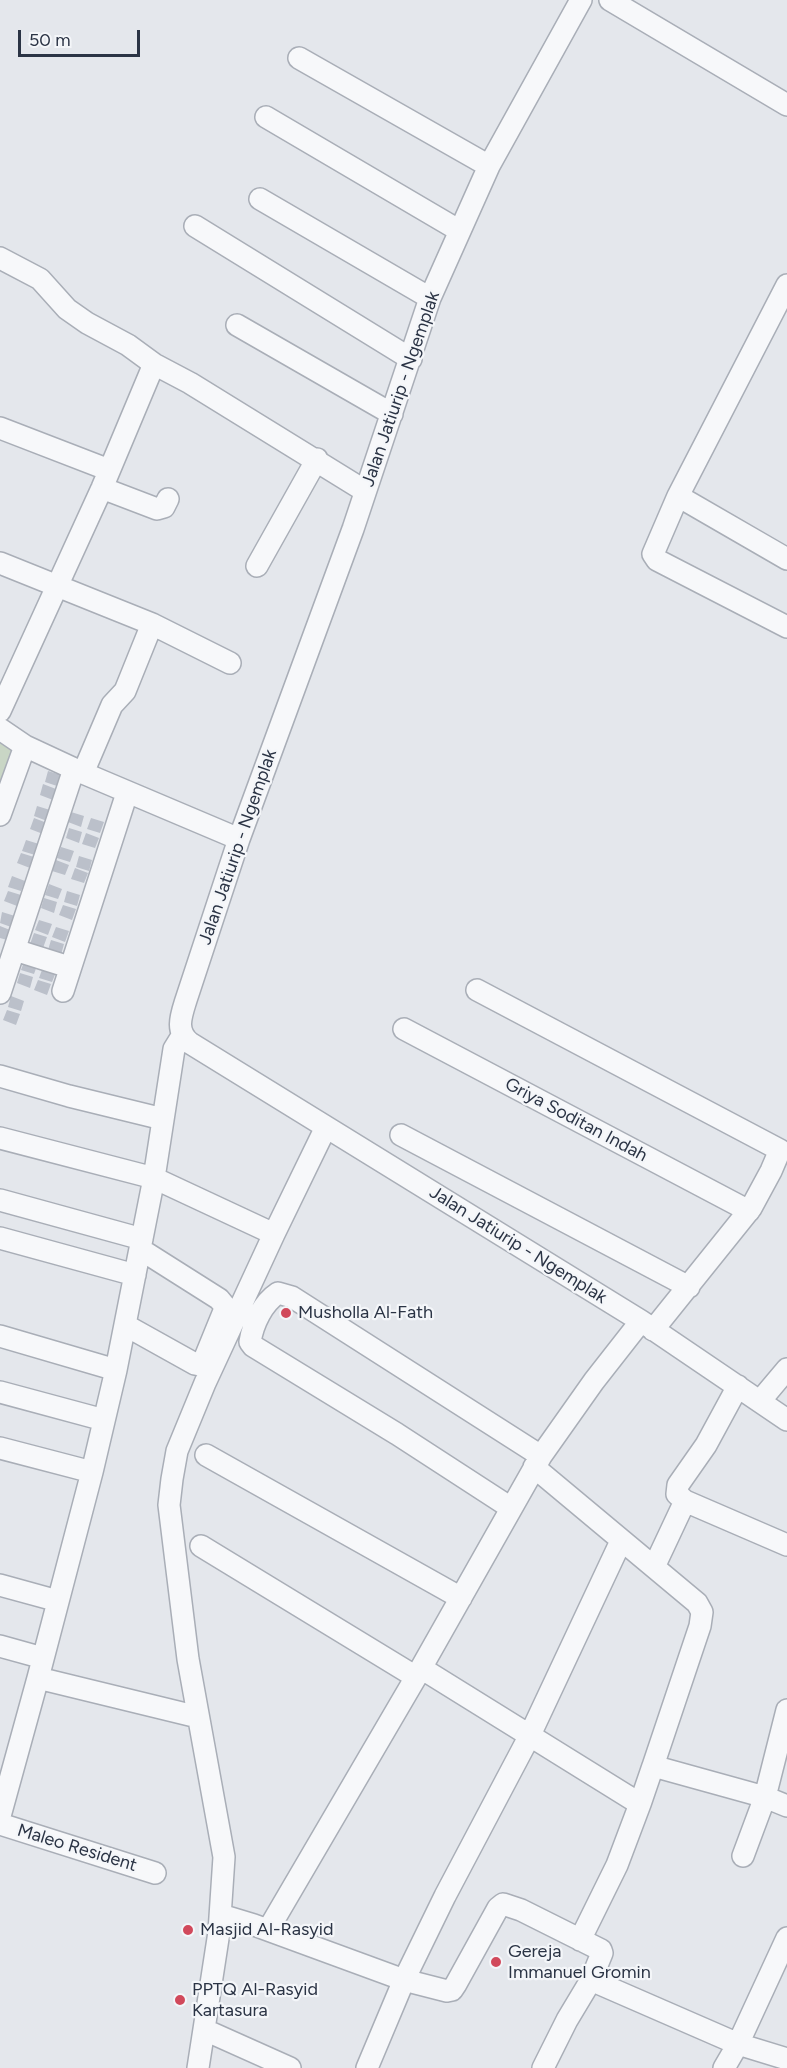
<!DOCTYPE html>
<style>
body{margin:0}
#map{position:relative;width:787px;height:2068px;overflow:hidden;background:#e4e7ec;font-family:Figtree,sans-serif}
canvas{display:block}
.scale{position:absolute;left:18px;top:30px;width:122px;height:27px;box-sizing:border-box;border:3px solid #2b3445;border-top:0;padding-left:8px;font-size:18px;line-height:21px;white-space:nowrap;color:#2b3445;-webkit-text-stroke:4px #f4f6f9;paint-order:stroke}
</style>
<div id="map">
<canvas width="787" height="2068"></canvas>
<div class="scale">50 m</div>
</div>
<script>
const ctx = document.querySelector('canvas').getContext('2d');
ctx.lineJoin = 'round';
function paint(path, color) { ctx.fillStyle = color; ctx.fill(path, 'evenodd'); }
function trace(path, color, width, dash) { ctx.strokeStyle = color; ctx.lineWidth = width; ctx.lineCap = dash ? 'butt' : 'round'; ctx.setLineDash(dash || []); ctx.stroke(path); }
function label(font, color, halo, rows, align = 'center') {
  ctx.font = font + ' Figtree,sans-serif'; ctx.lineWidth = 4.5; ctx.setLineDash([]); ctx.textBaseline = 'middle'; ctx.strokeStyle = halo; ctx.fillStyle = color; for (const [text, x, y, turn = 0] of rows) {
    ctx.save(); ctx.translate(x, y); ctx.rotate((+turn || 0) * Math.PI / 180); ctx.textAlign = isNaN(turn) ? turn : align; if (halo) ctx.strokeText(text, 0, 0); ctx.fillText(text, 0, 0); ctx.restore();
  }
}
paint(new Path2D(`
 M0,735L15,751L0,790Z`), '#c9d6c5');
paint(new Path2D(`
 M48,771L61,775L57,786L45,782Z
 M43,784L56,789L53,800L40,795Z
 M37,806L50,810L47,821L34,816Z
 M71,812L84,816L81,827L68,822Z
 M34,818L47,823L43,834L30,829Z
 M91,818L104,822L100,833L87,829Z
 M69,828L82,832L79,843L66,838Z
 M86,833L99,838L95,848L82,844Z
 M26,840L39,844L35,855L22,851Z
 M61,847L74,851L70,862L57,858Z
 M21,853L34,857L30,868L17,863Z
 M79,856L92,860L89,871L76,867Z
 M56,860L69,865L65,875L52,871Z
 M75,868L88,873L84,883L71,879Z
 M12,876L25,881L21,891L8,887Z
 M49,884L62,889L58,899L45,895Z
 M8,891L21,895L17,906L4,901Z
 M67,891L80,895L77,906L64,902Z
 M44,898L57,902L54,913L41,908Z
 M63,905L76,909L72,920L59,915Z
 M2,912L15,916L11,927L0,923Z
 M39,920L52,924L48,935L35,930Z
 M0,926L10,930L7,940L0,938Z
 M56,927L69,931L65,942L52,937Z
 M34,933L47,937L43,948L30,944Z
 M51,940L64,944L61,955L48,950Z
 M25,959L38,963L34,974L21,970Z
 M43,967L56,972L52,982L39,978Z
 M20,973L33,977L30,988L17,983Z
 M38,980L51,984L47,995L34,990Z
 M11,996L24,1001L21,1011L8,1007Z
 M7,1010L20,1014L16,1025L3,1020Z`), '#bbc0ca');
const minor = new Path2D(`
 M581,0L489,166L430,298L353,529L239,839L186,1000C181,1016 175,1031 190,1043L641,1321L787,1420
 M610,0L787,105
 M299,58L489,166
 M266,117L460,231
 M260,199L430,298
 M195,226L411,359
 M0,258L40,279L67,309L87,323L128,345L154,364L190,383L365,491
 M787,285L678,496L653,554L657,560L787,627
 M237,325L392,414
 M0,428L109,470
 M102,488L157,509L164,507L168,499
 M678,496L787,559
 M0,563L152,624L125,691L112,705L83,773
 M257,566L317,459
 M152,624L230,663
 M0,711L102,488L154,364
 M0,729L25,746L83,773L239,839
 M0,815L25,746
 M15,950L69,967
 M477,990L780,1150L771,1171L751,1208L653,1330
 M63,991L127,793
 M0,993L74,769
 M404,1029L749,1211
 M0,1076L69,1096L163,1119
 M401,1135L689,1287
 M0,1138L154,1178L274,1234
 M0,1200L142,1239
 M0,1238L135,1275
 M125,1325L195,1364L200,1365L204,1360L224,1311V1305L219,1299L140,1249
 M0,1336L116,1370
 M738,1386L706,1445L678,1485L677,1494L685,1501L787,1545
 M0,1392L104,1420
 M760,1401L787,1369
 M0,1448L92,1472
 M206,1455L461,1598
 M534,1467L697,1603L702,1612L700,1626L653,1766L765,1797L787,1806
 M511,1508L397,1434L253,1346L250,1342C253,1323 263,1303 278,1293L292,1297L541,1456
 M201,1546L416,1677
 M654,1567L685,1501
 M0,1585L58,1601
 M0,1646L43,1658
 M421,1668L640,1804L653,1766
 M38,1678L198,1717
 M0,1816L38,1678L92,1472L116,1370L154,1178L174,1049L182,1036
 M0,1824L155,1873
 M743,1856L765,1797L787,1710
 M221,1915L254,1925L404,1980L447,1991L452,1990L456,1984L498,1908L503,1904L521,1910L601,1950L602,1953L591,1980L567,2020L543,2068
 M268,1930L416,1677L541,1456L594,1381L641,1321
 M580,1940L617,1865L640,1804
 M591,1980L738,2044L787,1938
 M205,2030L290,2068
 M198,2068L219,1932L224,1857L188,1659L169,1505L172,1479L177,1451L205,1383L274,1234L326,1127
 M367,2068L404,1980L445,1896L529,1737L621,1541
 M724,2068L738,2044L787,2059`);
trace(minor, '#a9aeb7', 24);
trace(minor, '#f7f8fa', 21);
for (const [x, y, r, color] of [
 [286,1313,6,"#d1495b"],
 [188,1930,6,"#d1495b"],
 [496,1962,6,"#d1495b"],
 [180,2000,6,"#d1495b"]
]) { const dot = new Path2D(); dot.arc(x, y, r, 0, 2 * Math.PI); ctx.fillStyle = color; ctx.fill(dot); trace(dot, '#f4f6f9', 2); }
label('18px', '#2b3445', '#f4f6f9', [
 ["Jalan Jatiurip - Ngemplak",401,389,-71],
 ["Jalan Jatiurip - Ngemplak",238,847,-71],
 ["Griya Soditan Indah",576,1120,28],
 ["Jalan Jatiurip - Ngemplak",518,1245,32],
 ["Maleo Resident",77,1848,17]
]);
label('18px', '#2b3445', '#f4f6f9', [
 ["Musholla Al-Fath",298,1313],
 ["Masjid Al-Rasyid",200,1930],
 ["Gereja",508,1952],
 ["Immanuel Gromin",508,1973],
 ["PPTQ Al-Rasyid",192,1990],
 ["Kartasura",192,2011]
], 'left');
</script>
